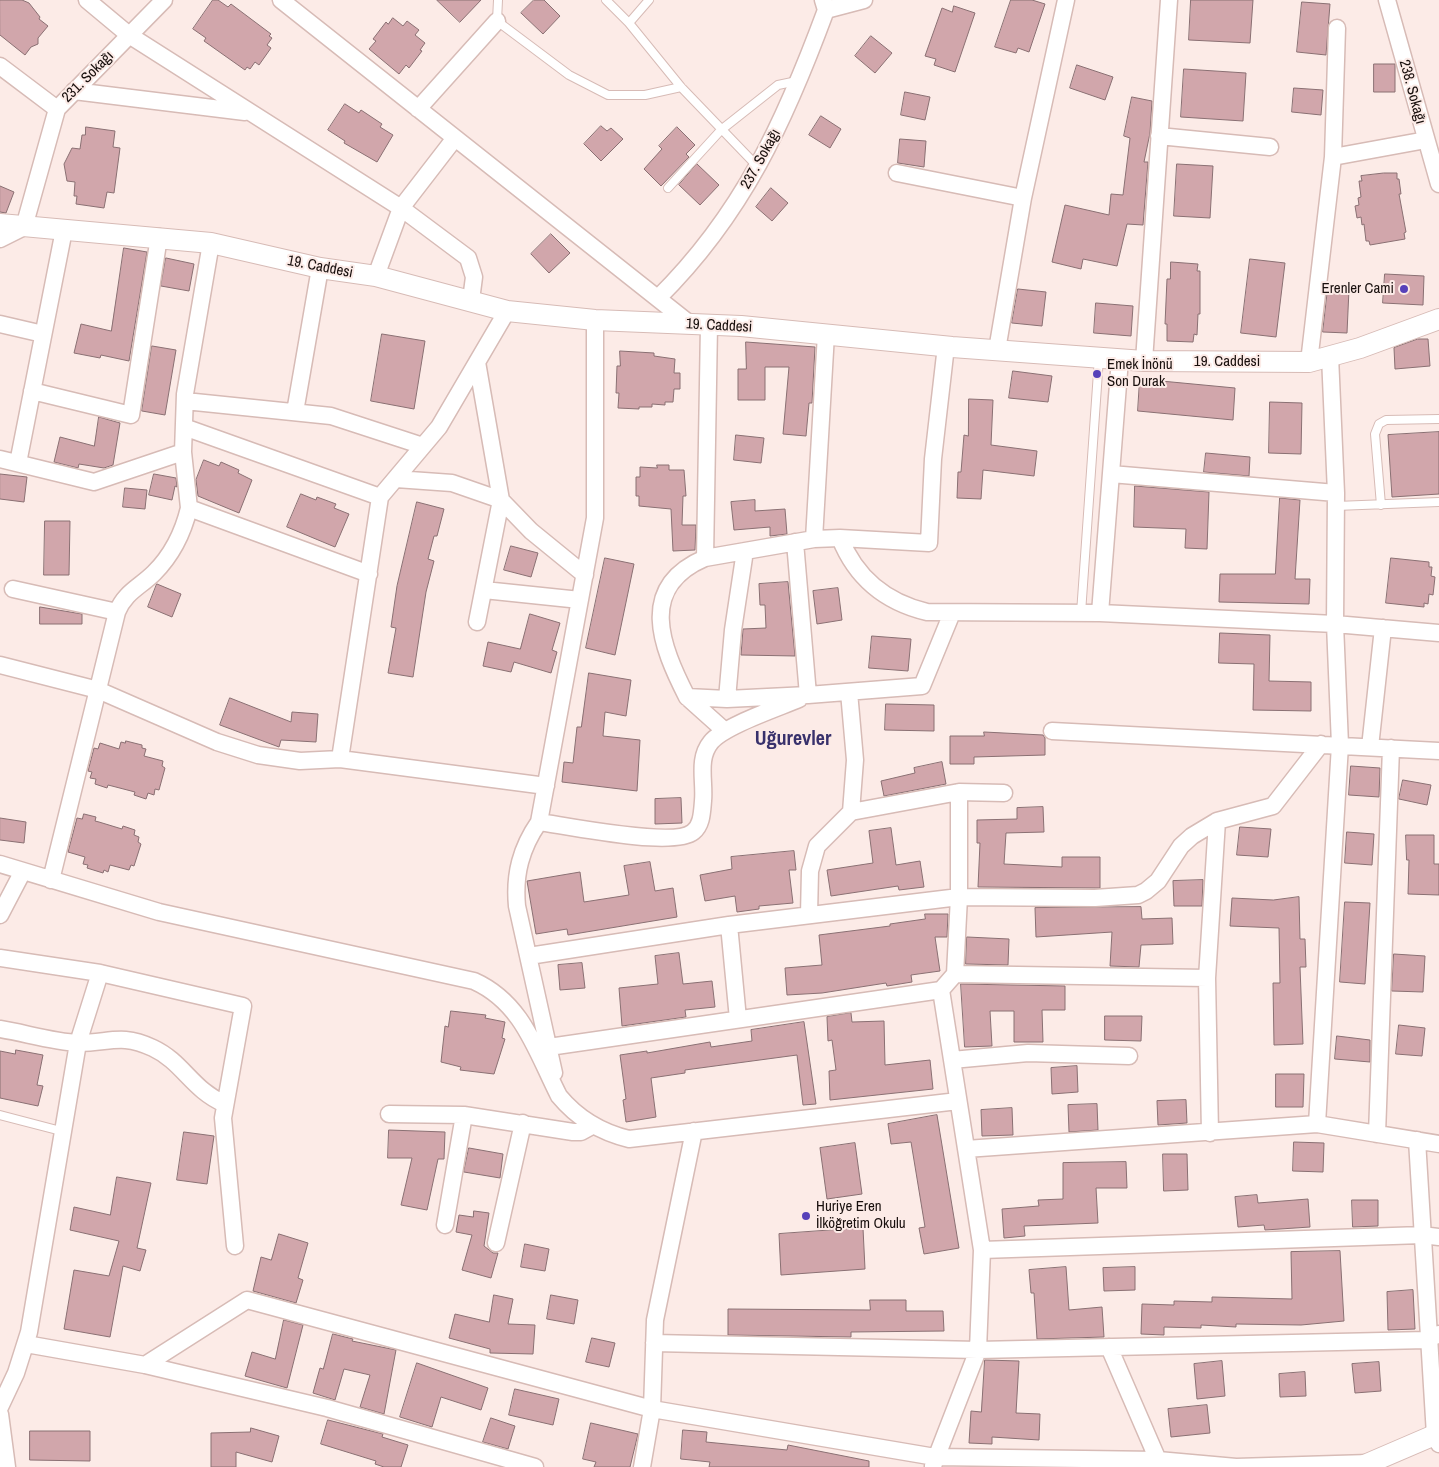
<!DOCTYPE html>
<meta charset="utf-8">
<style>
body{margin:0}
canvas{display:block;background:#fcebe7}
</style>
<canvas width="1439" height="1467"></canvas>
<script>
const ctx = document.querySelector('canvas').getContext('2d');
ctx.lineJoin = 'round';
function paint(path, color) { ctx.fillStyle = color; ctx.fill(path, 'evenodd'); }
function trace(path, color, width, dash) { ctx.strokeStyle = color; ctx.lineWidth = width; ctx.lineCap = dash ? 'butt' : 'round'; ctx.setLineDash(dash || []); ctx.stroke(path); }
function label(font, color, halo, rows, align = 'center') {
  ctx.font = font + ' "Archivo Narrow",sans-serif'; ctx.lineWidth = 4; ctx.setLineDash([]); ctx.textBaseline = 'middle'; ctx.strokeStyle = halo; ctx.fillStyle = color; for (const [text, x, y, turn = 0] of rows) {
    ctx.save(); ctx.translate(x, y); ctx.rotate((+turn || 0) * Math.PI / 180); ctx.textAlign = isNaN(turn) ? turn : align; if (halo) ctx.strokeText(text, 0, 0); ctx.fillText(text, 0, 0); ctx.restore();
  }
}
const building = new Path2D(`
 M0,0H22L29,3L40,17L39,19L48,26L38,38V44L31,47L25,55L0,35Z
 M213,0H218L228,7L231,4L271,34L269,36L272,38L267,45L271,48L259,65L255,62L250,69L247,67L245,70L204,41L206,38L193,29Z
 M437,0H481L460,22Z
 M534,0H544L560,16L543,34L521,13Z
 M1011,0H1032L1045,4L1029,52L1018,48L1016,53L995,47Z
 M1191,0H1253L1250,43L1189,40Z
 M1302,2L1330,4L1326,55L1297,52Z
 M954,6L975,13L955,72L934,65L936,59L925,56L942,8L952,12Z
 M393,18L403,26L407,21L419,30L415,35L425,43L420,50L422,51L409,68L406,65L399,74L369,49L376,41L373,39L386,22L388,24Z
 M871,36L892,53L875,73L855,56Z
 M1374,64H1395V92H1374Z
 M1077,65L1113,77L1105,100L1070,88Z
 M1184,69L1246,73L1243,121L1181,117Z
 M1294,88L1323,90L1321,115L1292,112Z
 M905,92L930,97L925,120L901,115Z
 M1132,97L1152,101L1150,133L1144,162H1148L1143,225L1127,224L1117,266L1083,259L1081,269L1052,262L1065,205L1109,215L1111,194L1123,195L1130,138L1124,136Z
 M345,104L359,113L361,110L382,124L380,127L393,135L377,162L344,143L345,141L328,130Z
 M821,116L841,129L830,148L809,135Z
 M601,126L607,131L611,128L623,139L601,161L584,144Z
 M86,127L115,131L113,147L120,148L114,193L107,192L104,208L76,204L77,196H74L75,182L67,181L64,164L72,148L80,149L82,135H85Z
 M677,127L695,145L686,154L689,157L661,186L644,169L662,149L659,146Z
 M900,139L926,141L924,167L898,163Z
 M697,164L719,185L700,205L679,185Z
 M1177,164L1213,166L1210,218L1174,216Z
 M1384,173H1397V179H1399L1401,194H1399L1406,232L1404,233L1405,239L1370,245L1369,241H1366L1364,224L1362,225L1361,217L1357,218L1355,206L1359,205L1358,198L1361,197L1359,181H1362L1361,176Z
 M0,186L14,192L6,213L0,212Z
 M771,188L788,203L772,221L756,207Z
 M551,234L570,253L549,273L531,254Z
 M124,248L147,252L129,361L101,355L100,358L74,353L81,324L111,331Z
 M166,258L194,264L189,291L161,286Z
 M1250,259L1285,263L1276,337L1241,333Z
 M1171,262L1198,264L1197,271H1200V314H1198L1197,335L1194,334L1193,342L1167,341V324H1165L1167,279H1170Z
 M1385,274L1424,276L1423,305L1383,303Z
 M1328,288L1349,289L1347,333L1323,332Z
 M1018,289L1046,292L1042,326L1012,323Z
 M1096,303L1133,306L1131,336L1094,333Z
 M382,334L425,341L414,409L371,401Z
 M1418,339H1428L1430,366L1395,369L1394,348Z
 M746,342L815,347L812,403H809L806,436L783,434L789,367H765V400H738V369H746Z
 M152,346L176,350L165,415L142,411Z
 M620,351L654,353V356L675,359L674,373H680V389H674L673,402H665V405L652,404V407H639V409L618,408L619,393H616L617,366H620Z
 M1013,371L1052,376L1048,402L1009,398Z
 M1140,379L1235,388L1233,420L1138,411Z
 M969,399L993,400L991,445L1037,451L1034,476L983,470L981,499L957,498L958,472H961L964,435L968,436Z
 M1270,402L1302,403L1301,454L1269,453Z
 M99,417L120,423L113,465L104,468L79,464L78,468L54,462L60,437L94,446Z
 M1439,432V494L1392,497L1388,435Z
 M736,435L764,438L761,463L734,460Z
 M1206,453L1250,457L1249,476L1204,472Z
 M204,460L219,466L221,462L239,470L238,473L252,480L239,513L198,496L196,480Z
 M657,465H669V470H684L686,496H683L682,525H696L695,550L673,551L671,509L639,506V496H636V477H640V467L657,468Z
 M0,474L27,477L24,502L0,499Z
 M154,474L176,478L177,487L175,486L172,500L149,495Z
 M1135,486L1209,492L1207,549L1185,548L1186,529L1134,527Z
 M125,488L147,490L145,509L123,507Z
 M301,494L316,500L317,497L336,504L334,508L349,514L335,547L287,527Z
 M1280,498L1300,500L1295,579H1310L1309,604L1219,602L1220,574H1275Z
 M755,500V511L785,509L787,534L770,536V527L734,530L731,502Z
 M417,502L444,509L437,536H434L428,559L434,561L426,592L413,677L388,673L396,628L391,627L397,586Z
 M45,521H70L69,575H44Z
 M511,546L538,553L531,577L504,570Z
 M605,558L634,564L615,655L586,648Z
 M1391,558L1429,562V567H1432L1431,576L1435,577L1433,595L1429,594L1428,604L1424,603V607L1386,603Z
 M788,582L795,656L741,655L743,629L766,628L765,605H760L759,584Z
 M157,584L181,594L172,617L148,607Z
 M838,588L842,620L817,624L813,591Z
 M40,607L82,614V624H40Z
 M530,614L560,623L552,650L557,652L551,673L514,662L511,672L483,666L488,642L520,649Z
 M1220,633L1270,635L1269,681L1311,682V711L1253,710L1254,664L1219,663Z
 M872,636L911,639L908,671L869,668Z
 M589,673L631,680L626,716L605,712L603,736L640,740L637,791L562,782L564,762L573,763L577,727H581Z
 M230,698L291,722L292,712L318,714L316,742L281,740L279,747L220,725Z
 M886,704L934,705V731L885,730Z
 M984,732L1043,735L1045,738V755L974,757V764H950V736H984Z
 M126,741L142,745V748L146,749L144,756L163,761L162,766L165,768L159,790L155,789L154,795L148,793L146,799L134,795L135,792L112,786L108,785L107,788L95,784L96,779L90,778L92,772L88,771L94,748L98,749L100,743L119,749L121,742L125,743Z
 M942,762L946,784L884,796L881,781L915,773L914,768Z
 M1351,766L1380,768L1379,797L1349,795Z
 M1403,780L1431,785L1427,805L1399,799Z
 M681,798L682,823L655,824V799Z
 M1043,807L1044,832L1006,833L1004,864L1062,867V857H1100V888L978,887L980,843H977V820L1017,819V808Z
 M84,814L96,817L95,821L99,822L122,829L123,826L135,830L134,835L139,837L138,842L141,844L134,866L131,865L129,870L110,865L108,872L104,870L103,873L87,868L88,865L83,864L85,857L68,852L77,818L82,819Z
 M0,818L26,822L24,843L0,840Z
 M1240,827L1271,829L1268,857L1237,855Z
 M891,828L896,865L920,861L924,887L899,890L898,886L831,896L827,870L873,863L869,831Z
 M1347,832L1374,834L1372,865L1345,863Z
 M1406,835H1434V864H1439V895L1408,894L1409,860H1407Z
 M794,851L796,870H789L793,903L759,906V909L737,912L735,896L705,901L700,875L732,869L731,857Z
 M650,862L655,891L673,888L677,917L568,935L567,929L536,934L527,881L580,872L584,902L629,895L624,866Z
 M1203,880L1202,906H1174L1173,881Z
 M1299,897L1300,939H1305L1306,967H1300L1303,1044L1274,1045L1273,983H1280L1279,928L1230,926L1232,898L1273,900Z
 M1345,902L1370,903L1365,984L1340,982Z
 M1141,907L1142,919L1172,918L1173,944L1141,945L1139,967L1110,966L1112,932L1036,937L1035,908Z
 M925,914H948L947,937H935L940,971L911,975L912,982L887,986L886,983L822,993L787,995L785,968L822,965L819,935L890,926V924L925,919Z
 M967,937L1009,939L1008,965L966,964Z
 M679,953L683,984L712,981L715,1007L685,1010L686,1017L622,1026L619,988L658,984L655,956Z
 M1394,954L1425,956L1423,992L1392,991Z
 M582,963L585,988L560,990L558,965Z
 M961,984L1065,986V1010H1042L1043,1042H1014V1011H990L992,1046L965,1047Z
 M451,1011L486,1015L485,1018L505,1022L502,1038L505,1039L494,1074L460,1070L461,1067L441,1062L445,1026L448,1027Z
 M851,1013L852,1022L884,1021L885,1065L930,1060L933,1089L830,1100L829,1071L836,1070L832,1040L828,1041L827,1017Z
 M1105,1016H1142L1141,1041L1105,1040Z
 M804,1022L816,1104L803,1105L797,1055L685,1070V1073L651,1078L656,1117L626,1122L623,1100L626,1099L620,1055L647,1051V1053L710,1042L711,1047L752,1041L751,1030Z
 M1399,1025L1425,1028L1422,1056L1396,1054Z
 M1337,1036L1370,1040V1062L1335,1059Z
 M16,1050L43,1055L37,1085L43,1086L38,1106L0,1098V1051L15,1054Z
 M1077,1066L1078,1092L1052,1094L1051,1068Z
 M1276,1074H1304L1303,1107H1276Z
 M1186,1100L1187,1123L1158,1125L1157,1101Z
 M1097,1104L1098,1130L1069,1132L1068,1105Z
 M1012,1108L1013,1135L982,1136L981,1110Z
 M937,1115L959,1248L924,1254L919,1228L925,1227L911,1142L891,1144L888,1124Z
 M389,1130L445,1132L444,1159H438L427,1210L401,1205L412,1158H388Z
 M184,1132L214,1136L207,1184L177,1180Z
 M1294,1142L1324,1143L1323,1172L1293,1171Z
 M855,1143L862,1194L827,1199L820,1148Z
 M469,1148L503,1154L500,1178L464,1172Z
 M1163,1154H1187L1188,1190L1164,1191Z
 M1126,1162L1127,1188H1096L1098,1223L1024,1226L1025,1236L1004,1238L1002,1209L1039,1206L1038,1200L1063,1199V1163Z
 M117,1177L151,1183L137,1248L146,1250L140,1271L123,1266L110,1337L64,1329L74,1270L109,1276L119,1241L70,1230L74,1207L110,1215Z
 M1257,1195L1258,1203L1308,1199L1310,1227L1265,1230L1264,1225L1238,1227L1235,1197Z
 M1352,1200H1378V1226L1353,1227Z
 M474,1211L489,1213L484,1246L493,1253H498L491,1278L462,1270L472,1235L456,1232L459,1215L473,1217Z
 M863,1228L865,1269L781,1275L779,1234Z
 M279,1234L308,1243L298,1278L303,1280L296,1303L253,1291L261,1257L271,1260Z
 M525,1244L549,1249L545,1271L521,1267Z
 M1340,1251L1344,1321L1301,1325L1236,1324V1327L1201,1325V1328L1164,1327V1335L1141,1334L1142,1304L1174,1305V1301L1212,1302V1297L1292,1299L1291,1252Z
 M1066,1267L1069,1310L1102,1307L1104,1337L1037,1339L1034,1293H1031L1029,1270Z
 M1135,1267V1290L1104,1291L1103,1268Z
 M1413,1290L1415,1329L1388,1330L1387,1292Z
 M494,1295L513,1299L508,1324L535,1325L533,1354L490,1353V1349L449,1338L455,1314L489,1322Z
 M551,1295L578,1300L574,1324L547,1319Z
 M870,1300H906V1311H943L944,1331L851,1332V1337L728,1335V1309L870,1310Z
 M284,1320L303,1325L287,1388L245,1376L252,1352L275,1359Z
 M333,1334L353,1339L352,1341L396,1350L384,1414L360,1407L370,1375L344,1369L335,1400L313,1393L320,1368L323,1369Z
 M592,1338L615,1343L609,1367L586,1362Z
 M985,1360L1019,1361L1016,1413L1040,1414L1039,1440L992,1437V1444L969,1443L971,1411L981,1412Z
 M1222,1361L1225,1396L1197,1399L1194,1364Z
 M1379,1362L1381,1391L1355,1393L1352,1364Z
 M417,1363L488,1388L481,1410L441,1397L432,1427L400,1417Z
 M1305,1372L1306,1396L1280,1397L1279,1374Z
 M515,1389L559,1399L553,1425L509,1415Z
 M1207,1405L1210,1433L1171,1437L1168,1409Z
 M491,1418L515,1426L508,1449L483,1442Z
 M328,1420L383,1434L382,1437L408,1445L401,1467H384L375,1464L376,1461L321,1444Z
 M591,1423L638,1434L630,1467H594L596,1462L583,1459Z
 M251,1428L279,1436L272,1462L236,1452V1467H211V1433L250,1432Z
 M683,1430L707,1432L706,1442L787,1450L788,1445L869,1461V1467H709L710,1462L681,1459Z
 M30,1431H90V1461L30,1460Z`);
paint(building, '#d1a6ab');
trace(building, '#8a7073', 1);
const service = new Path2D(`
 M498,0L497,21L569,75L608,95H645L681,87
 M606,0L629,23L681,87L758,167
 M629,23L649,0
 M668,188L721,130L778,85L797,81
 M1381,505L1375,434L1379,424L1386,420L1439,419
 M1336,506L1439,502
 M1081,613L1099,358
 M0,1115L61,1131`);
const minor = new Path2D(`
 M87,0L129,35L401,208L468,258L474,277L471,300
 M281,0L690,324
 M1387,0L1439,184
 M826,10L864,0
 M0,66L57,109
 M74,91L245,112
 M418,109L497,21
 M1159,136L1270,147
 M1333,157L1426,140
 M897,173L1023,198
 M0,239L24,227L57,109L164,0
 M376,276L401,208L455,138
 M658,298C743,214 785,121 826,10L823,0
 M0,324L43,334
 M709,325L705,558L814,539L840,538L929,543L933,459L946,346
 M997,350L1023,198L1066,0
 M1144,361L1169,0
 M477,362L501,500L477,622
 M1309,362L1333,157L1337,28
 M32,391L131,415L159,237
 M185,401L331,416L423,446
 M295,412L320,268
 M184,427L380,497
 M183,452L189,508L369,574
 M0,459L94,482L183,452L185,394L211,243
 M18,463L64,230
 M1111,474L1336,493
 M396,479L452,483L501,500L531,531L585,575
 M840,538C856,578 885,602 927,612L1100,613L1335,624L1439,633
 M814,539L826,334
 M795,542L808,695
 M745,551L733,630L727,699L808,695L922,686L952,613
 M705,558C637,587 661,646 687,697L727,699
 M13,589L117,612
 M484,590L580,600
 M1100,613L1120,359
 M0,665L98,690L217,742L258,755L300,761L340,759L546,786
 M687,697L725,731
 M1052,731L1439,751
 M1370,747L1383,628
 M340,759L380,497L439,427L507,311
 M851,812L959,792L1004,793
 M539,822C567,826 674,848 693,832C702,825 702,812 703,801C705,781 697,759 711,742C724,726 778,708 799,699
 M0,864L159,912L474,981C523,1003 536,1051 559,1096C578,1119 600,1132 629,1139L958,1101
 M51,880L117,612C125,592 140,587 154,573C172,555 183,533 189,508
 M0,915L23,871
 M809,915L810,871L817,846L851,812L855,760L849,692
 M729,925L738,1019
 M529,956L729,925L959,897L1095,898L1138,895L1146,891L1158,881L1181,846L1192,836L1217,821
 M0,958L100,973L243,1006L223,1118L235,1246
 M955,974L1207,978
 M0,1029C25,1033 53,1042 79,1043C110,1043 121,1033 153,1048C183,1062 192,1090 225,1104
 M549,1047L941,990L955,974L959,897V792
 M952,1060L1028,1053L1129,1056
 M554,1073L517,906C514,874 521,848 539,822L595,518V320
 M389,1114L464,1115L573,1132H581L592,1126
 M1317,1124L1340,745L1335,624L1336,493L1330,356
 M1210,1133L1207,978L1217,821L1273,806L1321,744
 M1377,1134L1391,748
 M1417,1140L1435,1435L1439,1444
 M966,1149L1317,1124L1439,1144
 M445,1225L464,1115
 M496,1243L523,1123
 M982,1250L1422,1235L1439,1237
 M654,1343L978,1350L1427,1340L1439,1334
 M26,1344L145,1365L327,1408L535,1467
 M1109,1347L1161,1467
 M145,1365L247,1300L652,1409L935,1457L1158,1460L1236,1467L1369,1463
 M0,1407L16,1373L29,1332L78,1043L100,973
 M0,1414L7,1467
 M933,1466L978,1350L982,1250L941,990
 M642,1467L652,1409L655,1320L694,1131`);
const tertiary = new Path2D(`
 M0,224L211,243L320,268L376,276L507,311L595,320L741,326L952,347L1144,361L1309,362L1360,348L1439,319
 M1360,1467L1439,1433`);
trace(service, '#d7bbb6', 10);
trace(minor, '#d7bbb6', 19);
trace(tertiary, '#d7bbb6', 22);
trace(service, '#fff', 8);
trace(minor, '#fff', 16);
trace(tertiary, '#fff', 20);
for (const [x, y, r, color] of [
 [1404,289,5,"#5741b9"],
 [1097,374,5,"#5741b9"],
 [806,1216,5,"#5741b9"]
]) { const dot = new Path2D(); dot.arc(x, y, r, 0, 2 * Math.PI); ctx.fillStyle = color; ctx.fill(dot); trace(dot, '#fcebe7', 2); }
label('15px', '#180f0d', '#fcebe7', [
 ["231. Sokağı",88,77,-45],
 ["238. Sokağı",1412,92,75],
 ["237. Sokağı",761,159,-61],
 ["19. Caddesi",320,267,11],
 ["19. Caddesi",719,326,3],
 ["19. Caddesi",1227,362]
]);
label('15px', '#180f0d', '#fcebe7', [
 ["Erenler Cami",1394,289,"right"],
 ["Emek İnönü",1107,365],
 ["Son Durak",1107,382],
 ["Huriye Eren",816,1207],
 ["İlköğretim Okulu",816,1224]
], 'left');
label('bold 20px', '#38316c', '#fcebe7', [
 ["Uğurevler",793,740]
]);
</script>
